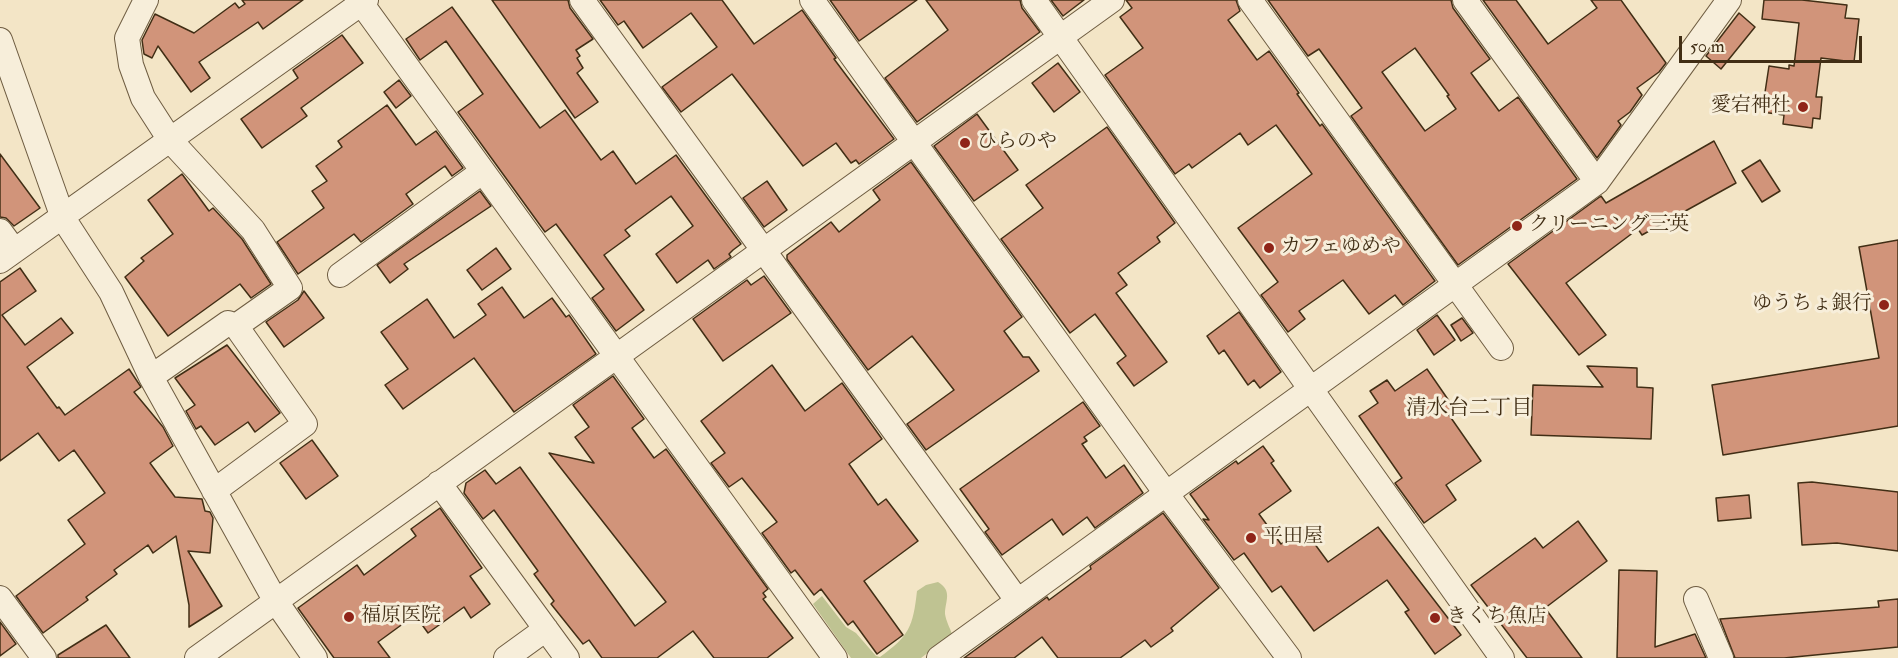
<!DOCTYPE html>
<meta charset="utf-8">
<style>
body{margin:0}
#map{position:relative;width:1898px;height:658px;overflow:hidden;background:#f3e5c6;font-family:"IM FELL Double Pica",serif}
canvas{display:block}
.scale{position:absolute;left:1679px;top:36px;width:183px;height:27px;box-sizing:border-box;border:3px solid #412e15;border-top:0;padding-left:8px;font-size:18px;line-height:21px;white-space:nowrap;color:#412e15;-webkit-text-stroke:4px #f7eeda;paint-order:stroke}
</style>
<div id="map">
<canvas width="1898" height="658"></canvas>
<div class="scale">50 m</div>
</div>
<script>
const ctx = document.querySelector('canvas').getContext('2d');
ctx.lineJoin = 'round';
function paint(path, color) { ctx.fillStyle = color; ctx.fill(path, 'evenodd'); }
function trace(path, color, width, dash) { ctx.strokeStyle = color; ctx.lineWidth = width; ctx.lineCap = dash ? 'butt' : 'round'; ctx.setLineDash(dash || []); ctx.stroke(path); }
function label(font, color, halo, rows, align = 'center') {
  ctx.font = font + ' "IM FELL Double Pica","Noto Serif JP",serif'; ctx.lineWidth = 6; ctx.setLineDash([]); ctx.textBaseline = 'middle'; ctx.strokeStyle = halo; ctx.fillStyle = color; for (const [text, x, y, turn = 0] of rows) {
    ctx.save(); ctx.translate(x, y); ctx.rotate((+turn || 0) * Math.PI / 180); ctx.textAlign = isNaN(turn) ? turn : align; if (halo) ctx.strokeText(text, 0, 0); ctx.fillText(text, 0, 0); ctx.restore();
  }
}
paint(new Path2D(`
 M938,582C953,591 945,601 945,614C946,621 950,628 952,634L921,658H851L813,604L822,596L846,627L856,633L876,656L880,657C909,636 913,627 917,591L926,585Z`), '#bfc392');
const building = new Path2D(`
 M242,0H303L263,29L258,22L199,62L210,78L191,92L158,46L152,58L144,54L142,40L155,14L194,33L235,3L239,8L245,4Z
 M492,0H568L570,8L593,39L576,50L580,56L577,58L583,68L577,73L598,102L575,118Z
 M600,0H722L754,44L802,10L836,58L834,59L894,139L859,164L856,160L851,163L836,143L803,166L732,74L681,112L662,87L717,47L691,13L643,48L624,21L618,25Z
 M830,0H917L859,41Z
 M926,0H1020L1022,8L1040,32L917,122L885,78L948,30Z
 M1051,0H1084L1063,16Z
 M1126,0H1236L1240,11L1228,20L1257,60L1269,51L1299,93L1297,94L1320,126L1322,124L1435,281L1403,305L1395,295L1369,314L1343,280L1299,311L1305,319L1288,332L1261,295L1278,282L1238,228L1312,174L1276,125L1248,145L1240,133L1192,168L1189,164L1175,174L1105,75L1143,48L1120,17L1132,8Z
 M1268,0H1451L1453,8L1490,59L1471,73L1499,111L1518,97L1577,179L1458,265L1351,116L1362,108L1319,49L1308,56ZM1415,48L1449,95L1447,96L1456,109L1425,131L1382,72Z
 M1483,0H1516L1548,44L1597,8L1591,0H1621L1666,63L1659,72L1637,88L1642,95L1630,112L1618,121L1621,125L1597,158Z
 M1764,0H1802L1847,5L1845,18L1859,19L1854,62L1821,58L1816,97H1822L1820,119L1813,118L1812,128L1783,124L1784,115L1762,112L1769,66L1789,69V65L1794,66L1799,23L1762,19Z
 M452,7L540,128L565,110L601,160L613,151L636,184L676,155L741,244L733,250L729,254L731,257L714,269L708,260L677,283L656,254L693,226L671,196L625,230L630,236L604,255L644,310L616,331L592,298L604,289L556,224L545,232L458,112L483,94L446,41L420,60L406,39Z
 M1739,13L1755,27L1721,69L1706,56Z
 M342,35L363,63L301,108L307,116L262,148L241,119L298,78L293,70Z
 M1058,63L1080,92L1054,112L1032,83Z
 M399,80L411,96L396,108L384,92Z
 M387,105L416,145L436,131L463,168L452,176L445,166L406,194L413,204L361,242L354,234L298,274L277,242L324,208L312,191L327,181L316,166L342,147L338,141Z
 M977,114L1018,170L974,201L934,146Z
 M1107,127L1175,223L1157,237L1160,242L1118,273L1127,285L1116,293L1167,362L1134,386L1117,363L1126,356L1095,314L1070,333L1001,239L1043,208L1026,185Z
 M1714,141L1736,183L1642,235L1638,229L1566,283L1606,335L1579,355L1508,264L1601,196L1606,203Z
 M0,154L40,208L14,226L6,218L0,217Z
 M1760,160L1780,191L1762,202L1742,171Z
 M911,162L1022,317L1004,331L1023,357H1029L1039,371L926,450L907,424L954,390L912,336L868,370L787,259V255L831,222L839,232L880,200L873,190Z
 M182,174L209,211L213,208L242,239L271,284L251,298L240,284L168,336L125,277L144,261L141,258L173,234L148,200Z
 M767,181L787,210L764,227L743,198Z
 M480,191L491,206L404,264L408,269L390,283L377,265Z
 M1898,240V426L1723,455L1712,385L1879,358L1859,247Z
 M496,248L511,269L482,290L467,270Z
 M20,268L36,291L2,315L25,345L61,318L73,333L27,367L57,408L59,407L65,415L129,369L141,387L134,392L163,427L173,446L150,463L175,497L202,499L205,511L210,512L213,518L210,553L188,551L222,606L189,627V605L176,536L153,553L148,545L114,570L117,574L86,597L88,600L43,633L16,596L85,544L68,520L105,493L74,450L59,461L38,433L0,461V282Z
 M764,276L791,313L723,361L693,319L747,280L751,285Z
 M502,287L524,318L552,298L566,317L569,315L596,354L514,412L474,358L403,409L385,385L408,369L381,332L427,299L454,338L486,315L478,304Z
 M304,291L324,318L284,347L266,322L298,300Z
 M1239,312L1281,372L1260,388L1254,380L1248,385L1224,350L1219,354L1207,336Z
 M1437,315L1455,340L1434,355L1417,330Z
 M1462,318L1473,333L1461,341L1451,325Z
 M227,345L280,413L255,432L248,422L215,445L201,426L196,429L186,411L195,405L175,378Z
 M772,365L805,411L842,383L882,439L849,464L878,505L886,499L918,541L864,581L903,635L877,654L853,621L848,625L821,589L814,595L795,570L791,573L762,533L777,522L742,478L729,487L711,463L725,453L701,421Z
 M1587,366L1637,368V387L1653,388L1651,439L1531,435L1533,385L1603,387Z
 M1427,369L1456,411L1449,415L1481,461L1446,485L1456,500L1424,523L1395,483L1402,478L1359,416L1378,403L1370,391L1387,380L1395,391Z
 M613,376L644,419L632,428L654,458L666,449L768,589L763,593L766,597L763,599L793,638L767,658H714L693,631L657,658H602L589,640L583,644L551,604L554,601L534,574L538,571L494,510L483,519L464,493L466,483L485,470L496,484L520,467L635,626L666,602L549,453L594,463L575,437L589,427L573,405Z
 M1083,402L1100,426L1084,437L1087,441L1082,444L1106,478L1124,465L1143,493L1095,528L1087,517L1063,535L1052,519L1002,555L985,532L989,529L960,489Z
 M312,440L338,476L306,499L280,463Z
 M1263,446L1274,461L1271,463L1291,491L1259,514L1281,544L1303,528L1328,562L1378,527L1461,635L1435,654L1405,612L1409,610L1387,580L1314,631L1281,586L1272,592L1244,553L1234,560L1203,519L1209,520L1190,494L1236,461L1238,464Z
 M1812,482L1898,492V551L1837,543L1802,545L1798,483Z
 M1749,495L1751,518L1718,521L1716,498Z
 M440,508L482,568L470,576L490,604L471,618L464,607L428,633L415,615L378,642L390,658H334L298,608L357,565L364,575L416,536L411,529Z
 M1163,513L1219,588L1171,628L1173,631L1151,647L1145,640L1120,658H1058L1042,637L1014,658H964L1047,597L1049,600L1091,569L1090,566Z
 M1578,521L1607,561L1545,608L1582,658H1527L1471,585L1535,538L1543,548Z
 M1619,570L1657,571L1655,647L1695,634L1706,658H1617Z
 M1898,599V647L1784,658H1735L1720,619L1879,607L1878,601Z
 M0,622L16,644L0,656Z
 M106,625L130,658H58V655Z`);
paint(building, '#d1947a');
trace(building, '#412e15', 1.5);
const minor = new Path2D(`
 M146,0L127,38L131,65L143,98L170,140L253,230L290,288L236,326
 M359,0L835,658
 M582,0L1017,600
 M812,0L1165,492L1289,658
 M1034,0L1502,658
 M1250,0L1501,348
 M1465,0L1597,182
 M0,40L63,218L111,292L151,377L275,600L315,658
 M0,231L14,250
 M0,261L366,0
 M340,275L482,172
 M151,377L228,323L236,326L305,424L214,491
 M439,483L567,658
 M0,598L44,658
 M1696,599L1721,658
 M197,658L1112,0
 M506,658L546,629
 M939,658L1597,182L1729,0`);
trace(minor, '#6e5c41', 26);
trace(minor, '#f7eeda', 24);
for (const [x, y, r, color] of [
 [1803,107,6,"#8f2418"],
 [965,143,6,"#8f2418"],
 [1517,226,6,"#8f2418"],
 [1269,248,6,"#8f2418"],
 [1884,305,6,"#8f2418"],
 [1251,538,6,"#8f2418"],
 [349,617,6,"#8f2418"],
 [1435,618,6,"#8f2418"]
]) { const dot = new Path2D(); dot.arc(x, y, r, 0, 2 * Math.PI); ctx.fillStyle = color; ctx.fill(dot); trace(dot, '#f7eeda', 2); }
label('20px', '#412e15', '#f7eeda', [
 ["愛宕神社",1791,107,"right"],
 ["ひらのや",977,143],
 ["クリーニング三英",1529,226],
 ["カフェゆめや",1281,248],
 ["ゆうちょ銀行",1872,305,"right"],
 ["平田屋",1263,538],
 ["福原医院",361,617],
 ["きくち魚店",1447,618]
], 'left');
label('21px', '#412e15', '#f7eeda', [
 ["清水台二丁目",1469,409]
]);
</script>
